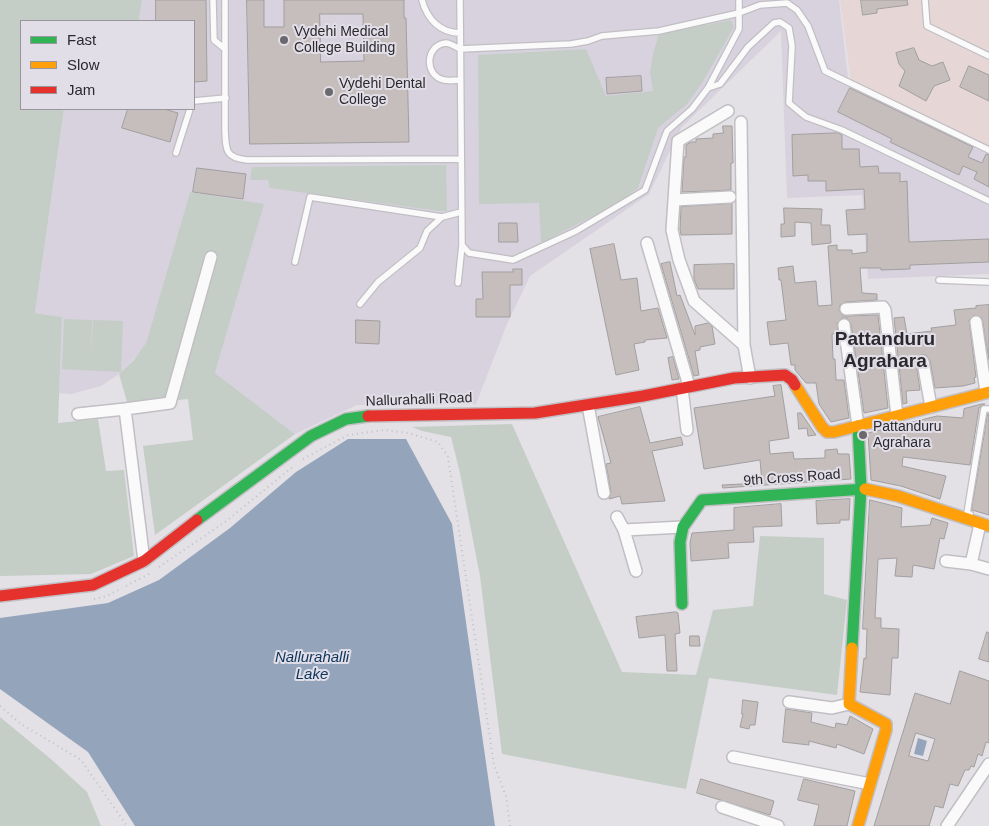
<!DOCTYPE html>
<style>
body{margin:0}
#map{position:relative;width:989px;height:826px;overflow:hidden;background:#e3e0e6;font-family:Arial,sans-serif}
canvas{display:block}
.legend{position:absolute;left:20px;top:20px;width:175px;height:90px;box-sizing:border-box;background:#e2dee8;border:1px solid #99969d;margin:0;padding:6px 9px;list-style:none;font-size:15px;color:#2b292d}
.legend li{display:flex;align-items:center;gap:10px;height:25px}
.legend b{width:25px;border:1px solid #99969d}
</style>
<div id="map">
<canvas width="989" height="826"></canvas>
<ul class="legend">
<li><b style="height:6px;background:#30b455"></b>Fast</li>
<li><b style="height:6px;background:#ff9f0a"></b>Slow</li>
<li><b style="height:6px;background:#e5322d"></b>Jam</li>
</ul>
</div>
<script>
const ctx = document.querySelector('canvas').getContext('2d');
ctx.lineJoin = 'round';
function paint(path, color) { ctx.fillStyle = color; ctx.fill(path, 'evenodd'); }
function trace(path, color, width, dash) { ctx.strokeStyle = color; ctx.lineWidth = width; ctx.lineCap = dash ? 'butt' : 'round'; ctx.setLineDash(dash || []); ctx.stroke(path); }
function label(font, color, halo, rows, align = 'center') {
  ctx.font = font + ' Arial,sans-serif'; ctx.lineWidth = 4; ctx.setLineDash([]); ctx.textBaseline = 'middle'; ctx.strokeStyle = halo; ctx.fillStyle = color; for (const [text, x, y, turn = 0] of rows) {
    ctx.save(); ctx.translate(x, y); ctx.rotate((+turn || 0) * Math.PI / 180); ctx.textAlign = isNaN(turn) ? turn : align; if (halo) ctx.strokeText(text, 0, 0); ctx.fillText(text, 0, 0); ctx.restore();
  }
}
paint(new Path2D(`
 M142,0H839L848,78L920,118L989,149V274L868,279L862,195L787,198L781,31L681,128L649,194L530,276L507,324L476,404L357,405L295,434L215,373L263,205L190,192L146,343L141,352L119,374L101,386L71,394L59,393L62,317L35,313L64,109H194V21H139Z`), '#d7d2de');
paint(new Path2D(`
 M840,0H989V146L851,82Z`), '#e6d7d6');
paint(new Path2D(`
 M0,0H142L139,21H21V109H64L35,313L62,317L58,423L98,419L106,471L124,470L134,556L91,574L0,576Z
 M731,20L734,27L702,83L687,104L658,128L638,188L616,204L541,243L539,203L479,204L478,55L586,49L606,96L653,91L650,73L653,54L659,34Z
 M446,165L447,211H439L270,188L268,180H250L252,167Z
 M190,192L264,204L215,373L295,434L155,535L143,446L193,440L188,399L128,405L119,374L134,360L146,343Z
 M64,319L92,320L91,355L93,320L123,321L121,372L62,369Z
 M512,424L622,672L696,675L713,610L753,606L760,536L824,538V594L847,600L837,695L709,678L686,789L502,754L480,576L460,473L451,437L422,431L412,427Z
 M0,717L52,760L87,792L101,826H0Z`), '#c4cec7');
paint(new Path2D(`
 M348,439H406L452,524L495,826H135L88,752L0,689V618L108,603L159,580L230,528L296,472Z
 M918,738L927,741L923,756L914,754Z`), '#94a5bb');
const building = new Path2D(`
 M156,0H206L207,81L194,82V21H156Z
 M247,0H264V27H284V0H404V18H406L409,142L250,144ZM320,14H363L364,61L321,62Z
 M861,0H907L908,5L877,9V13L863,15Z
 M914,48L919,60L932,66L943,62L950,80L934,86L926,101L899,86L905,71L899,64L896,53Z
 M969,66L989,75V101L960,87Z
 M641,76L642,91L607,94L606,78Z
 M850,88L973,147L968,157L982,163L986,154L989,155V187L974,179L977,172L963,166L959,175L890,142L892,139L838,112Z
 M128,109H164L178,113L170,142L122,128Z
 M723,126H732L733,163H731V190L682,192L684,157H686V145L691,142H696V139L713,138V134L723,133Z
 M838,133L842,135V149H859L860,167L878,166L879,173H900V182L907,181L909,242L989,239V262L910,265V269L881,270V268H860L862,293L877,294V300L845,302L840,305L839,310L842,315L846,316L878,315L888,408L864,413L851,324L847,318H842L837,323L838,333L832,334L833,359H835L836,380H844L849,418L831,422L819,404L816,383H806L795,370V365H791L788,343L770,345L767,322L786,320L781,280H779L778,268L793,266L795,283L816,281L818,306L832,305L828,246L837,245V250H852V254L867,252V234L848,235L846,210L865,209L864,189L826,191V181H808V175L793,176L792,135Z
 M197,168L246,174L243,199L193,192Z
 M732,204V234L681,235L680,229L681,207Z
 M784,208L822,209L821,225H830L831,243L812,245L811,223L795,222V236L781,237V224H784Z
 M499,223H517L518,242H499Z
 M614,244L621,280L637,278L641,311L658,308L667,338L645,340V342L634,344L639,370L616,375L590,249Z
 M670,262L677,296L680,295L695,335V326L708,323L712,326L715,344L700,347V350L695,351L699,375L694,376L661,264Z
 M734,264V289H698L694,279V265Z
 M513,269H522V285H510V317H476V299H483L482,272H513Z
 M989,305V360L982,318L975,315L969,320L976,377L974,378L975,383L963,386L935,388L930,360L926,355H921L918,357L916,363L920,390L906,391L907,403L903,404L894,318L904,317L907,334L932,331L931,328L956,325L954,310L976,308V306Z
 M356,320L380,321L379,344L356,343Z
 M673,357L679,379L672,380L668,358Z
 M781,385L789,438L769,441L770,454L793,452L794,459L825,458V450L837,449L838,454H849L851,479L723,488L722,485L762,483L760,460L704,469L694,408L775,396L773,386Z
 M982,404H985L982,405L979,408L970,465L903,457L902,466L946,476L940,499L901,486L871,480L868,433L937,416L963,418L964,409Z
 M640,407L650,443L681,437L683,445L652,451L665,501L622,504L620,496L609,499L611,492L606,464L611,463L598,417Z
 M798,413H801L816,435L808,436L807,428L799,429Z
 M988,414H989V515L972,510Z
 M850,499L849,520H840V523L817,524L816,501Z
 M870,500L902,508L901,527L930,525L932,518L948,523L944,539L940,538L934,569L913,565L912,577L895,576L897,558L878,559L875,618H881V628L899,629L898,658H892L890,695L860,692L864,658L866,659L867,629H863Z
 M781,504L782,526L753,527L754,542L728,543L729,558L691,561L690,543L692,533L734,530V508Z
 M676,612L678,613L680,633L675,634L677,671H667L665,635L639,638L636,617Z
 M987,632L989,633V662L979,659Z
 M690,636H699L700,646H690Z
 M960,671L989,681V743L986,742L982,756L978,754L974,767L971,766L969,770H965L958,786L950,784L943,808L935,806L929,826H874L915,693L950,704ZM916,733L935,739L928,761L909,756Z
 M743,700L758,702L755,725H750L749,729L740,727L743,714H742Z
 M786,709L812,713L811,722L835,728L836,723L847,725L850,716L873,729L864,754L837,744L836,748L809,741V745L783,742Z
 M701,779L774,801L770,815L697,793Z
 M804,779L855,791L847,826H814L819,805L798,800Z`);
paint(building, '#c6bebc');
trace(building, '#a19fa0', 1);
const lane = new Path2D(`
 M213,0L214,40L225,49
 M225,0V130C226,150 225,158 247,160L460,159
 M422,0C427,19 440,33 460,33
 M460,0L462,245L469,253L513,260L576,231L645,190L667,131L692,109L708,88L720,84L748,47L774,23L780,22L789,28L792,46L789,103L806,117L842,130L989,201
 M925,0L927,26L989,56
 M460,80C455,80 449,81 444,80C424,76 425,45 446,43C450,43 456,47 460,49L571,44L588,41L602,36L659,31L739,13L760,5L787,3L797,10L808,26L825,71L989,150
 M708,88L739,29V0
 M194,101L226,98
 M176,153L190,109
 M295,262L310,197L442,217L461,212
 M939,280L989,282
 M458,283L462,245
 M360,304L378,282L420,248L427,231L442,217
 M970,514L967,513L984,409H989`);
const street = new Path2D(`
 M728,111L678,141L672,230L679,260L694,301L744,345
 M741,122L744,345L750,378
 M674,200L730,197
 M647,243L689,386
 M846,309L883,307L885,310L897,416
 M976,322L986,392
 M844,325L858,426
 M923,362L931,407
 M682,388L687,430
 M588,405L604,493
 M78,414L125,409
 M617,517L624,530L683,527
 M980,524L971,564L989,569
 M624,530L636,571
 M144,561L125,409L170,403L211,257
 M946,561L971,564
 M789,702L832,708L849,704
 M733,757L870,784
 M722,807L778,826
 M947,826L989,764`);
const fast = new Path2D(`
 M197,520L311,436L346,419L368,416
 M682,604L680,542L683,527L702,500L865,489
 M852,648L861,488L858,426`);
const slow = new Path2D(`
 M795,385L822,427L827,432H834L989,392
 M865,489L898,496L989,526
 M852,648L849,704L886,724V730L858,826`);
const jam = new Path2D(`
 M368,416L535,413L643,396L734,378L785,375L792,380L795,385
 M0,596L93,585L144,561L197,520`);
trace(lane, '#c1bfc3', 8);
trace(street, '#c1bfc3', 14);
trace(fast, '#c1bfc3', 14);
trace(slow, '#c1bfc3', 14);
trace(jam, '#c1bfc3', 14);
trace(new Path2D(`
 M303,459L348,435L385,430L408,433L438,442L448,457L494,765L506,796L510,826
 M159,567L225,522L295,465
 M126,586L149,574
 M94,599L107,596L122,588
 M0,706L21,724L81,760L127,826`), '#c1c1c3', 2, [1, 4]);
trace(lane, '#fbfafb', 5.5);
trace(street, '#fbfafb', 11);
trace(fast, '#30b455', 11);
trace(slow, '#ff9f0a', 11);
trace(jam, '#e5322d', 11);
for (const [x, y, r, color] of [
 [284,40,5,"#6b696e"],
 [329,92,5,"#6b696e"],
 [863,435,5,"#6b696e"]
]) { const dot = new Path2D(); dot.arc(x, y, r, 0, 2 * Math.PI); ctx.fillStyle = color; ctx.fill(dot); trace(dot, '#e2dee8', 2); }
label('14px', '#2b292d', '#e2dee8', [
 ["Vydehi Medical",294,32],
 ["College Building",294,48],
 ["Vydehi Dental",339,84],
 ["College",339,100],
 ["Pattanduru",873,427],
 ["Agrahara",873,443]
], 'left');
label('14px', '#2b292d', '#e2dee8', [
 ["Nallurahalli Road",419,400,-2],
 ["9th Cross Road",792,478,-4]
]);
label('italic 15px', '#0a345b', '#e2dee8', [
 ["Nallurahalli",312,658],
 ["Lake",312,675]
]);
label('bold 19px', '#2b292d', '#e2dee8', [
 ["Pattanduru",885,340],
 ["Agrahara",885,362]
]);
</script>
